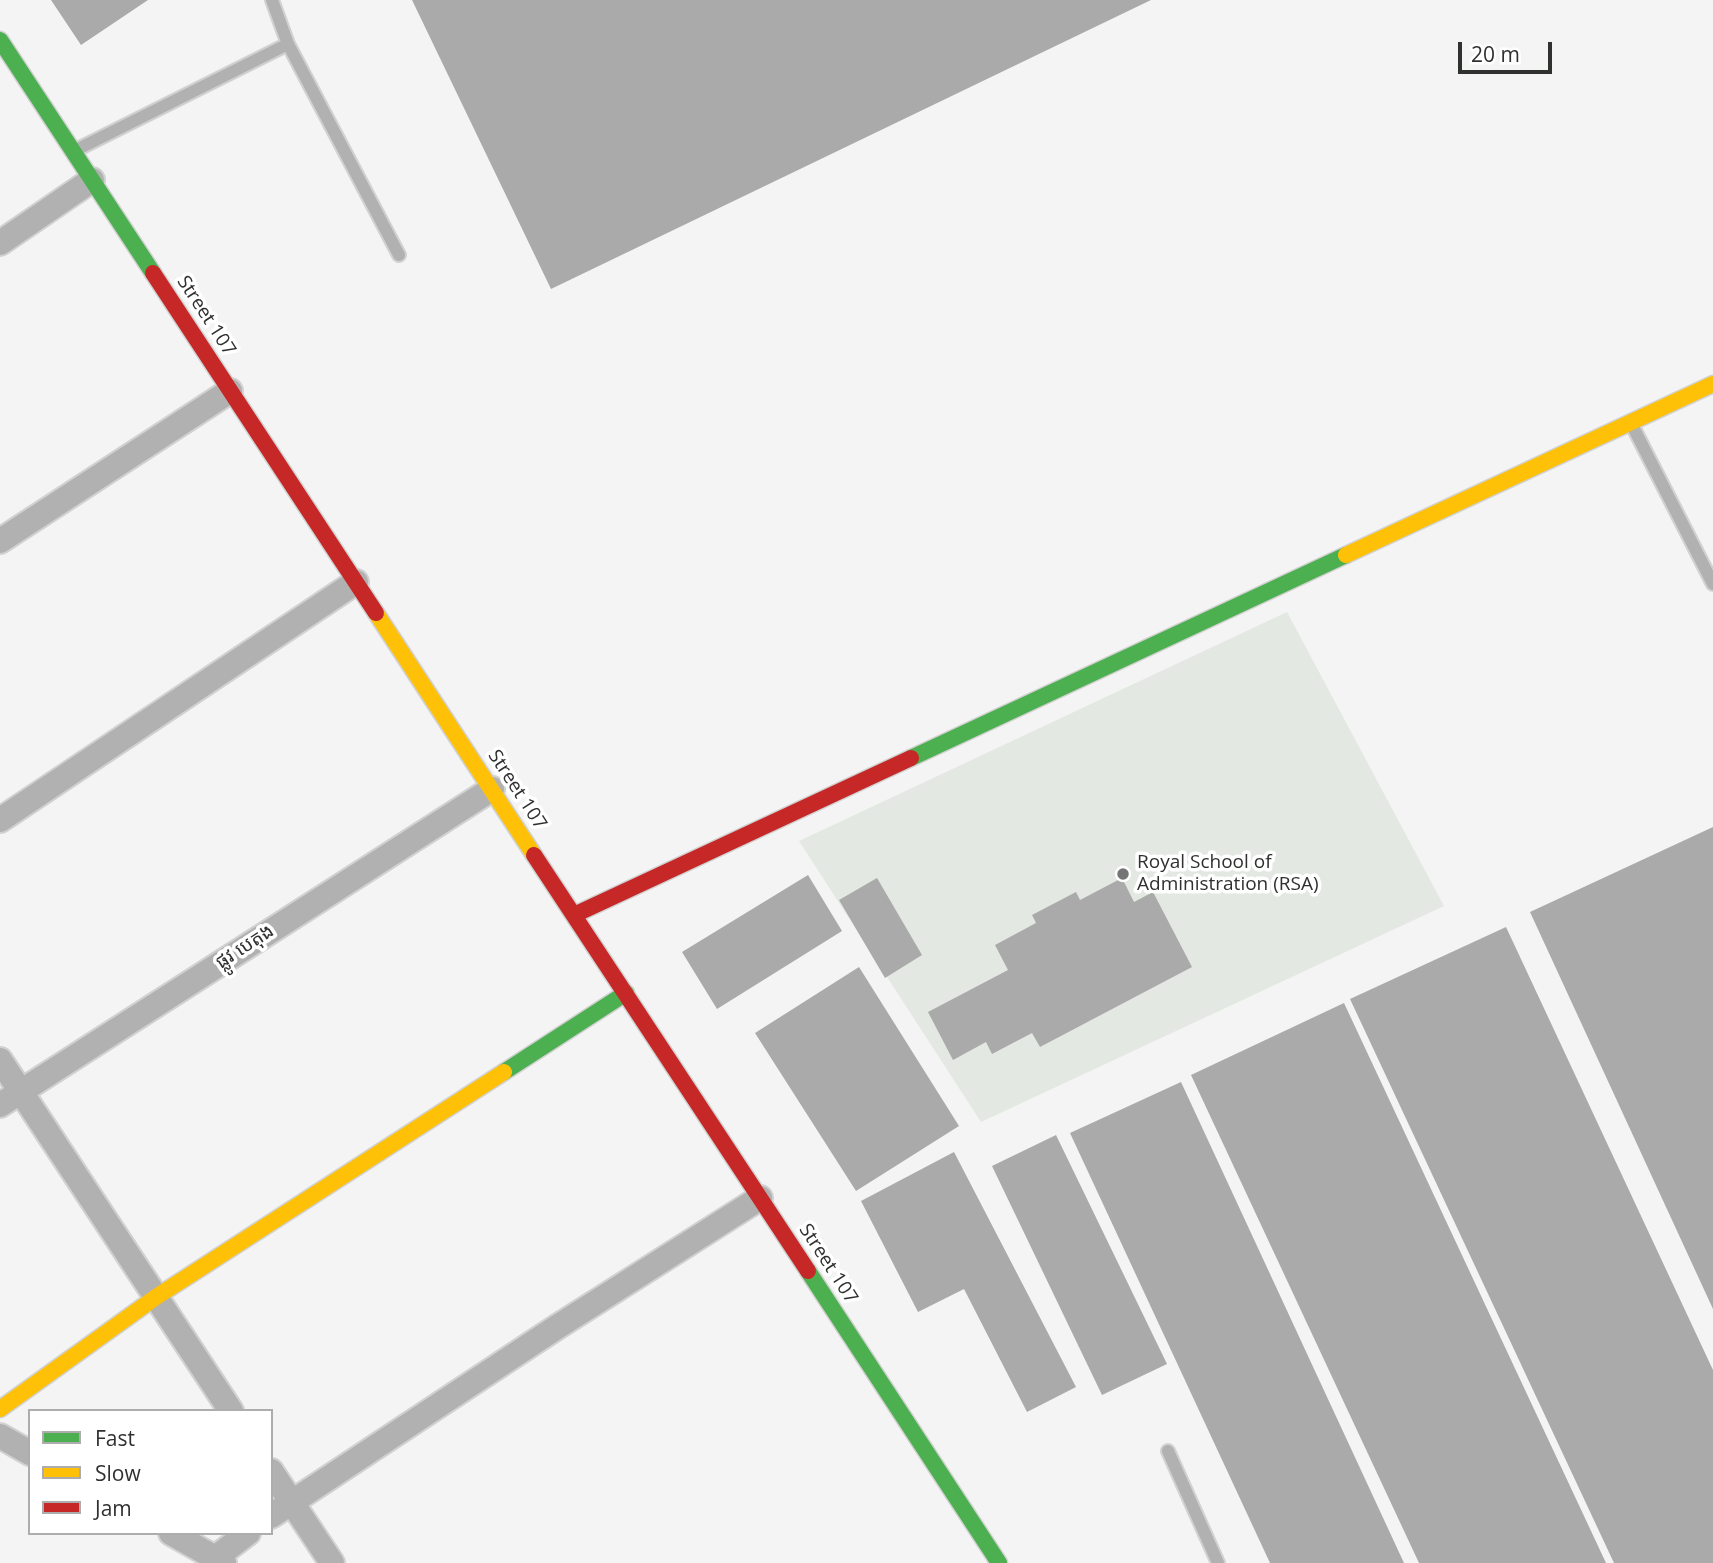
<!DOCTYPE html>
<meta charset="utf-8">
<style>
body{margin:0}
#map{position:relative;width:1713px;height:1563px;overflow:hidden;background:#f3f4f3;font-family:"Open Sans",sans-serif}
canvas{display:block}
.legend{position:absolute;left:28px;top:1409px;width:245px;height:126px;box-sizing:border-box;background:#fff;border:2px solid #acadac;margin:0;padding:9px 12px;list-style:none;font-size:21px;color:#2f312f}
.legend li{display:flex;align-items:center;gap:14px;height:35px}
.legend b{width:35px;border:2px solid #acadac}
.scale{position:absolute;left:1458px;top:42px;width:94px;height:32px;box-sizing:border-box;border:4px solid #2f312f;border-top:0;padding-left:9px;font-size:21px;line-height:24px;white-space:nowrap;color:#2f312f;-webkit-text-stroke:5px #fff;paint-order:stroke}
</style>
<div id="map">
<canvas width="1713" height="1563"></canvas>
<ul class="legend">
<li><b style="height:9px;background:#4caf50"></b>Fast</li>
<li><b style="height:9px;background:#ffc107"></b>Slow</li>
<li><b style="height:9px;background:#c62828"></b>Jam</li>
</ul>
<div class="scale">20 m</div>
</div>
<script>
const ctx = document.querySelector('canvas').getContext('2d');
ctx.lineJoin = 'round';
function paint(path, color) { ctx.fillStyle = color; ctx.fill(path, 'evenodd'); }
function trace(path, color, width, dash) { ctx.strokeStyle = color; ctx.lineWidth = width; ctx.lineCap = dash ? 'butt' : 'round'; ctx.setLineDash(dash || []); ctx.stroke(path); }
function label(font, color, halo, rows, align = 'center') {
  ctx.font = font + ' "Open Sans","Noto Sans Khmer",sans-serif'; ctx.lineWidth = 7; ctx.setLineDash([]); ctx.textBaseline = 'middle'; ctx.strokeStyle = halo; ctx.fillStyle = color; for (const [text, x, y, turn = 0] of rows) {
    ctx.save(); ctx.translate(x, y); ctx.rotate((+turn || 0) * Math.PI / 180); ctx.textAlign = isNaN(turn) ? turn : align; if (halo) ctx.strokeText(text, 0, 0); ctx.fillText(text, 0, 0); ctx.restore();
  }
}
paint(new Path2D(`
 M1287,612L1444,906L981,1122L799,841Z`), '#e3e8e3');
paint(new Path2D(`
 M51,0H148L81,45Z
 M412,0H1151L551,289Z
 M1713,827V1309L1530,912Z
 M808,875L842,931L717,1009L682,952Z
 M877,878L922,955L885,978L839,900Z
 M1122,878L1134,902L1153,892L1192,967L1040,1047L1032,1033L992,1054L986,1042L953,1060L928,1012L1008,970L995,945L1036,923L1032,915L1076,892L1080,900Z
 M1506,927L1713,1370V1563H1614L1350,999Z
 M859,967L959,1126L856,1191L755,1033Z
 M1344,1003L1606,1563H1419L1191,1075Z
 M1181,1082L1404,1563H1270L1070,1133Z
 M1056,1135L1167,1364L1102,1395L992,1166Z
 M954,1152L1076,1387L1027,1412L964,1289L918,1312L861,1201Z`), '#a9aaa9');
const lane = new Path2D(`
 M288,44L399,255
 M74,151L288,44L272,0
 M1631,423L1713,584
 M1168,1451L1218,1563`);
const street = new Path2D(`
 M0,243L92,180
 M0,541L230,391
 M0,820L356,582
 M0,1060L231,1411
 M0,1105L492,789
 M0,1436L30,1453
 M271,1471L332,1563
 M271,1516L557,1327L760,1198
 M171,1533L224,1563
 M215,1558L248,1533`);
const fast = new Path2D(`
 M0,40L153,273
 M911,758L1346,555
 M504,1072L626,993
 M808,1271L999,1563`);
const slow = new Path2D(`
 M1346,555L1713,384
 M376,613L534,855
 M0,1409L156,1297L504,1072`);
const jam = new Path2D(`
 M153,273L376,613
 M534,855L808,1271
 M574,915L911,758`);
trace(lane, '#d0d1d0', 16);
trace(street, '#d0d1d0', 28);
trace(fast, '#d0d1d0', 19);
trace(slow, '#d0d1d0', 19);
trace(jam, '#d0d1d0', 19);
trace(lane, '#b1b1b1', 12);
trace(street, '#b1b1b1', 24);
trace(fast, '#4caf50', 16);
trace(slow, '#ffc107', 16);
trace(jam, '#c62828', 16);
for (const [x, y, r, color] of [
 [1123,874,7,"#747574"]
]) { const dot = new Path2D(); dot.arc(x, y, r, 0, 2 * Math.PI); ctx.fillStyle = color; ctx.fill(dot); trace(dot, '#fff', 2.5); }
label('19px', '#2f312f', '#fff', [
 ["Street 107",206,316,57],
 ["Street 107",517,790,57],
 ["ផ្លូវ បេតុង",245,947,-33],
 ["Street 107",828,1264,57]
]);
label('19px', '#2f312f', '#fff', [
 ["Royal School of",1137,863],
 ["Administration (RSA)",1137,885]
], 'left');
</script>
